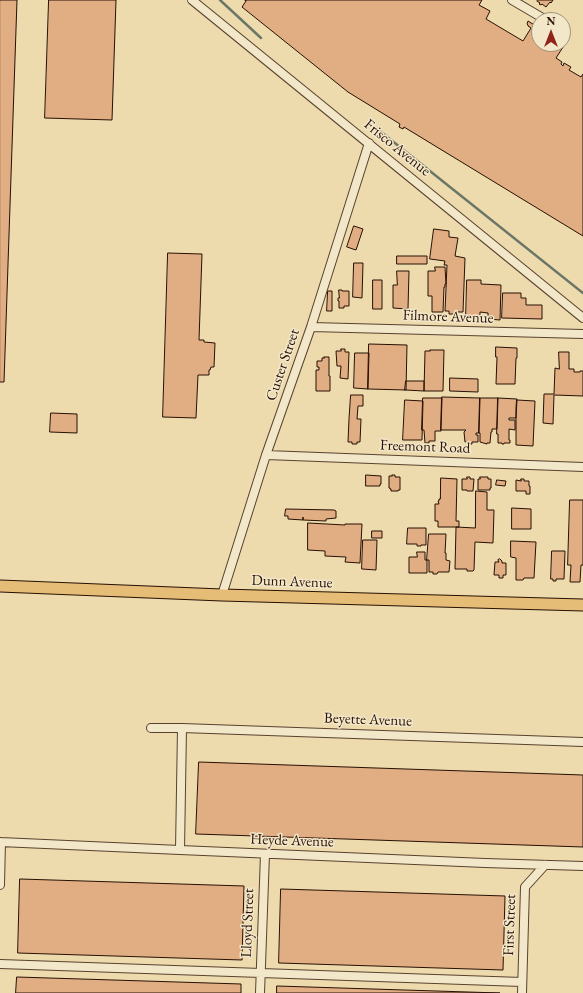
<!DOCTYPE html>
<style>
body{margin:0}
#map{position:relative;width:583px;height:993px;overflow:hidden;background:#eddaad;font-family:"EB Garamond",serif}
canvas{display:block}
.north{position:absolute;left:531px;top:12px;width:40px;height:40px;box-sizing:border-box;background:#f3e7ca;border:1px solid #a1917b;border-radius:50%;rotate:0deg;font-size:11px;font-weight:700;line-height:16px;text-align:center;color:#271004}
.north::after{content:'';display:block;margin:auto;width:14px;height:18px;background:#8f2418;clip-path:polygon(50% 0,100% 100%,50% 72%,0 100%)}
</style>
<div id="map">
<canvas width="583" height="993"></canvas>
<div class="north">N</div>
</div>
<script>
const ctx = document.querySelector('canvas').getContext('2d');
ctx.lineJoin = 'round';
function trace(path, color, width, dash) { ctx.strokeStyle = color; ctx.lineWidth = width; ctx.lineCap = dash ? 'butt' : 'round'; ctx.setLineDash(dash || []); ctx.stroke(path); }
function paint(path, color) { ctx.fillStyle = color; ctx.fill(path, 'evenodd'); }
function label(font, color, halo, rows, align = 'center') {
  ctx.font = font + ' "EB Garamond",serif'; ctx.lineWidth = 3; ctx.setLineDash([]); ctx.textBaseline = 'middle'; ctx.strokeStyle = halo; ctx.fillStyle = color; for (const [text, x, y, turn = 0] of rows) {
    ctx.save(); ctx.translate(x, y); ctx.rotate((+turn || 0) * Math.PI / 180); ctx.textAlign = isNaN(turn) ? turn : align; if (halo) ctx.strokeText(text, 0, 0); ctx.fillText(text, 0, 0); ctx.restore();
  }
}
trace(new Path2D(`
 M220,0L261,38
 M376,128L583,293`), '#6b7766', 2.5);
const building = new Path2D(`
 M0,0H17L4,382H0Z
 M49,0H116L112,120L45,118Z
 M245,0H482L479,5L490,11L486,19L523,41L531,28L528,26V25L527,24L528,21L539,28V44H563V43L565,44L556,58L562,62L561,64L563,66L564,63L571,67L569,70L581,77L583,74V236L404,127L403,129L399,127L400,124L348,92L242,7L246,1Z
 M538,0H553L551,3L550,2L546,7L542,4L541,5L539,4L540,3L537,1Z
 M354,226L363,229L356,250L347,247Z
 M434,229L449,231V237L458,238L455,256L465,258L463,312H455V314H449V311H445L447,265H444L445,261L430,259Z
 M168,253L202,254L199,340H204V342L215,343L214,367H211L210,370H209V375H198L196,418L163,417Z
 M397,256H427V264H397Z
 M354,263H363L362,298L353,297Z
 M435,267H445L446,284H445V287H444L443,312H432V296H428V271H435Z
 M397,271H409L408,309L393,308V285H397Z
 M373,280H382V309H373Z
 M467,280H481V284L501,285L500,320L488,319V313L480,312V318H466Z
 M339,290H342V291H349V306H344V308H339V301H338V298H339Z
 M328,291H332V311H327Z
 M503,293H521V298H526V305H542V319L502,318Z
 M369,344L407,345L406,390L368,389Z
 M496,347L517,348V358H516L515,384H496L497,357H496Z
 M341,349H345V352H349L348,379L340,378L341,366H337L336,351H341Z
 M430,350H444L443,391H424L425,351H430Z
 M559,352H569V369H574V372H580V371H583V396L554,395L553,424L543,423L544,394H554L555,368L559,369Z
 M355,353H369L368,389L354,388Z
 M324,357H329V376H330V391H316V370H319V367H317V361H322V358H324Z
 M450,378L478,379V392L450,391Z
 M406,381H424V391L405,390Z
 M351,395H363V406H358L357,419H361L360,442H357V444H352V442H348L349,419Z
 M442,397L480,398L479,433H476V435H478V442H472V444H468V442H465L464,432L466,430H441Z
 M423,398H442L441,431H435V441H429V443H425L424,430H422Z
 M480,398H498L497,429H492V432H491L490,443H487V444L480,442V433H479Z
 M498,398L517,399L516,418H509V420H515V430L509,429V440H510V443H504V444H502V443H498V434H497Z
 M405,400L423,401L422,440H403Z
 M517,400L535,401L533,446L516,445V408Z
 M51,413L77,414V433L50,432Z
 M366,475L381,476V484H380V486H366Z
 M392,475H395V477H400V490H398V491H391V489H390V488H389V476H392Z
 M467,477H470V479H474L473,491H467V490H462V479H467Z
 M480,477H488V479H491V488H490V490H478V479H480Z
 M441,478L457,479L456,521H459V527H438V521H435V504H439L438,501H439V499H440Z
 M521,479H524V481H529V486H530V494H526V491H516V480L521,481Z
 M497,480L506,481L505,486L496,485Z
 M476,491L487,492V510H494L493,543L475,542L474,570L473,571H467V569H455L456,527L475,528Z
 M570,500H583V565H581L580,582H570L571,565H568Z
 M512,508L531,509V529H512Z
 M286,509L334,510L336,511V518L326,519V521L303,520V517V520L288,519V516H285Z
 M308,523L345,525V524H362L360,563L345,562L346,557L325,556V551L308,550Z
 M408,528H426V545H421V546H417V544H407Z
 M372,531H382V538H372Z
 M429,534H446L445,553H446V560L450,561L449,572H438L437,574H433V572H429V560H427Z
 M363,540H377L376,570L362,569Z
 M511,541L536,542L534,578H524L523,580H516V558L511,557Z
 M552,551H565L564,579H556V581H553V579H551Z
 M417,552H425V560H427V573H409V557H417Z
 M500,559L502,561V563H506V575H503V578H499V575H494L495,562H499L498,560Z
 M199,762L583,775V847L196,834Z
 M20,879L244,886L242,960L18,953Z
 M281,889L505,896L503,970L279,963Z
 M17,977L241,984V993H16Z
 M277,986L500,993H277Z`);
paint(building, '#e1ad82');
trace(building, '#271004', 1);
const minor = new Path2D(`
 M192,0L583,318
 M512,0L546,20
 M311,327L583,334
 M266,455L583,467
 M222,595L266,455L311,327L369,143
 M151,728H182L583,742
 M0,842L180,850L485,863L583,866
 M180,850L182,728
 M0,885L1,842
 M0,964L522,982
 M260,993L265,854
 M522,993L525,887L545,865`);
const major = new Path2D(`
 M0,586L222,595L583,605`);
trace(minor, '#58422e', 10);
trace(major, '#271004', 13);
trace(minor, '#f3e7ca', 8);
trace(major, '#e6bd76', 11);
label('15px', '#271004', '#f3e7ca', [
 ["Frisco Avenue",397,148,39],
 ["Filmore Avenue",448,317,2],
 ["Custer Street",283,365,-71],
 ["Freemont Road",425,447,2],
 ["Dunn Avenue",292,582,2],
 ["Beyette Avenue",368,720,2],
 ["Heyde Avenue",292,841,2],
 ["Lloyd Street",248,923,-88],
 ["First Street",510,925,-88]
]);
</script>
